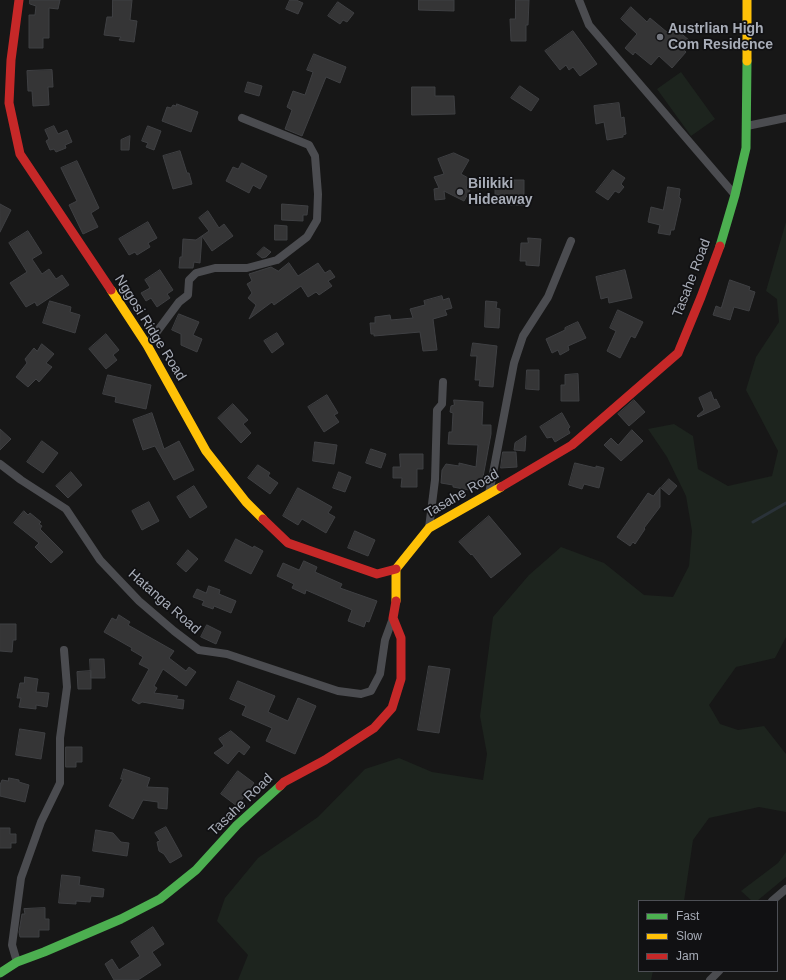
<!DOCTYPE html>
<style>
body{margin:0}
#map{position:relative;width:786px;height:980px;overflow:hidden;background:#171717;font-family:Helvetica,sans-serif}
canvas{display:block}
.legend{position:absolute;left:638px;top:900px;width:140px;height:72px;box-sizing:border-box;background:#111113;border:1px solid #4d4f55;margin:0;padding:5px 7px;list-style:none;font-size:12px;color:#a8adb8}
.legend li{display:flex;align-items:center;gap:8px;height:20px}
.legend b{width:20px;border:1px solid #4d4f55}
</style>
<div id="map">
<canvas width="786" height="980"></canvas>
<ul class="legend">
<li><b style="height:5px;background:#4caf50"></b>Fast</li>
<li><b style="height:5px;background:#ffc107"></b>Slow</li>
<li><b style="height:5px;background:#c62828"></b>Jam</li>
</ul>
</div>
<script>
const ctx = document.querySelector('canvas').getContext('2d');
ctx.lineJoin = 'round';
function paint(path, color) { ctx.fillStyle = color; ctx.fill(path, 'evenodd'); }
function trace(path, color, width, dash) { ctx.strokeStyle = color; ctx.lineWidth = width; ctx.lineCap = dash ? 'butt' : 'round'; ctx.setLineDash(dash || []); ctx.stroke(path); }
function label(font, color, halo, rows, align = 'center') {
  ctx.font = font + ' Helvetica,sans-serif'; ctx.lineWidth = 3.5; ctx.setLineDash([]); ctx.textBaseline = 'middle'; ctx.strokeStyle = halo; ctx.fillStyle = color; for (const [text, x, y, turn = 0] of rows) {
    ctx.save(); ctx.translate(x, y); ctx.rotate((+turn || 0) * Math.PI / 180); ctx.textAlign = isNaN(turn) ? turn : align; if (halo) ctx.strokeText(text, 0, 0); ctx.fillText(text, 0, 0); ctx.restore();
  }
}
paint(new Path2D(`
 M681,72L715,119L691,136L657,89Z
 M786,222V637L775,658L736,667L709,705L720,724L738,730L764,726L786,754V812L759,807L709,818L693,840L684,901H639V971H653L651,980H238L248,955L217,921L225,898L258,858L318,817L365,769L399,758L432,772L483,780L487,754L480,716L493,617L529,575L561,547L604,563L644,595L673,597L689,566L692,531L686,496L667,457L648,429L674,424L693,436L698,469L728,486L772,476L778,451L746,390L756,357L779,322L777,299L766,291Z
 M786,852V877L757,901H752L741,891L778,863Z`), '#1d241e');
trace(new Path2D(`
 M753,522L786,503`), '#2a3239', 3);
const building = new Path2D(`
 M30,0H60L58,9L49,8V38H43V48H29V15H35L36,6L30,4Z
 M113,0H132L130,20L137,21L134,42L119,40L121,37L104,35L107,17H112Z
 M290,0H296L303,3L298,14L286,9Z
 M419,0H454V11L419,10Z
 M516,0H529L528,25H526V41H511L510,19H515Z
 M338,2L354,13L347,22L343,20L340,24L328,16Z
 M631,7L647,22L650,18L668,33L673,27L689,40L682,48L686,52L672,68L659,56L651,65L635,52L633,55L625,48L637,34L621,19Z
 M573,31L597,64L580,76L573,67L569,70L566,65L560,70L545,51Z
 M314,54L346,67L340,83L326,77L302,136L285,129L292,110L287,107L293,91L305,95L313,72L307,70Z
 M52,70L53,87H48L49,105L33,106L32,91H28L27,71Z
 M248,82L262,86L259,96L245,92Z
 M520,86L539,99L531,111L511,98Z
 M412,87H435V96H454L455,114L412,115Z
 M619,103L621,118L624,117L626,134L623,135V137L607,140L604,122L596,124L594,106Z
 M177,104L198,112L191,132L162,121L167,107L171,108L173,105L176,106Z
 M54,126L58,134L67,130L72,142L65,145L66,148L56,152L54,149L50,150L46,141L49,139L45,130Z
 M148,126L161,131L154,150L146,147L148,143L142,141Z
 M130,136L129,150H121V140Z
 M180,151L187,173H189L192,184L173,189L163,156Z
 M454,153L469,160L461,174L470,179L466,188L470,190L464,201L444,191L445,199L435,200L434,189L439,188L434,177L444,174L438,159Z
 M77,161L99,208L91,213L98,227L83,234L69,205L77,201L61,168Z
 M242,163L267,176L260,189L253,185L249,193L226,181L233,167L238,169Z
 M613,170L625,178L621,184L624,187L619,193L615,191L608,200L596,192Z
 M504,180H524V205H505V195H495V187H504Z
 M668,187L680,189L679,197L681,199L674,230H671L670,235L658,233L660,225L648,222L651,207L663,210Z
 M0,204L11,210L0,232Z
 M282,204L308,206L307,215H303V221L282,220Z
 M208,211L219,228L224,224L233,236L212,251L202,236L200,263L194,262L193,268H179L180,257H182L183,239L196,240L209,231L199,218Z
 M148,222L157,238L148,243L150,247L137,255L135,252L129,255L119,239Z
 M275,225L287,226V240H275Z
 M28,231L42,253L32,259L42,274L49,269L56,279L62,275L69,285L37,306L35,302L26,307L10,283L27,272L9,243Z
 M528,238L541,239L539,266L526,265V261H520L521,243H528Z
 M264,247L271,252L266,257L262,258L257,254Z
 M289,263L298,276L318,263L325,273L330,270L335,277L328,281L332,286L319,295L316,292L308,297L301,286L274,305L272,302L249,319L256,305L248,298L252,293L247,284L252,281L249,274L271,267L278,271Z
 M160,270L173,290L167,294L170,298L157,307L151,298L146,301L141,293L150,288L145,280Z
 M625,270L632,298L609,303L608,297L601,299L596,277Z
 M730,280L750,287L749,290L755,292L749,311L734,307L730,320L713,315L716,306L721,308Z
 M442,296L443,300L449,298L452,308L445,310L447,315L433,319L437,350L423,351L420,332L374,336V334H371L370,323H375V317L390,315L391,320L413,318L410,309L425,305L424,301Z
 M50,301L71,307L70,312L80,315L75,333L43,323Z
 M486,301L497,302L496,308L500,309L499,328L485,327Z
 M618,310L643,322L635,338L631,336L620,358L607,351L616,331L610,328Z
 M179,314L199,322L193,335L202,339L197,352L181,345V334L172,330Z
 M578,322L586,338L568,346L569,350L560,355L558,350L552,353L546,339L565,330V328Z
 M277,333L284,344L272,353L264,341Z
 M106,334L119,350L113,355L117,360L106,369L89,349Z
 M473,343L497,346L493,387L479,386L480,380H475L477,356H471Z
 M42,344L54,354L46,363L52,367L39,382L36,379L28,387L16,377L27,363L25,359L34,348L37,351Z
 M527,370H539V390L526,389Z
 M578,374L579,401H561V385H565V375Z
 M108,375L151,385L146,409L115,402L116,397L103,394Z
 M711,392L714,400L716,399L720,407L698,417L697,416L704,410L699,398Z
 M327,395L338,413L334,415L339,422L324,432L308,407Z
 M454,400L483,402L482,425H491V434L481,488L473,486L472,489H469V490L453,487V485L441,483L442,470L446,464L459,466V463L476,467L478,445L448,444L449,432H452L453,413L450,412L451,406L454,405Z
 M634,400L645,412L629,426L618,414Z
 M233,404L248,420L243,424L251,433L241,443L218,418Z
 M152,413L164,449L179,441L194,470L174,480L155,446L143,450L133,420Z
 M562,413L570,427L568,429L570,433L555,442L552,437L547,438L540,427Z
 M0,429L11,439L0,450Z
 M632,430L643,441L621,461L604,445L611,438L618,445Z
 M526,436L525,451L514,450L515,443Z
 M42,441L58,453L43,473L27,462Z
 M315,442L337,445L334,464L313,461Z
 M371,449L386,454L381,468L366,463Z
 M503,452H516L517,467L501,468Z
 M400,454H423V469H417V487H401L402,478H393V467H400Z
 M575,463L596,468V466L604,468L599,488L584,484L582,489L569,485Z
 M258,465L270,473L268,476L278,483L270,494L248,478Z
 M71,472L82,485L68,498L56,486Z
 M339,472L351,477L345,492L333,488Z
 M669,479L677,486L669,495L661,488Z
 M194,486L207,507L190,518L177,497Z
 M298,488L332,507L328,513L335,517L326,533L302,519L298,525L283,516Z
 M660,488V507L644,528L645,529L635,544L633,542L630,546L617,537L648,493L653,496Z
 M149,502L159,521L142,530L132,511Z
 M24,511L28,515L30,513L41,522L39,524L42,526L40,529L63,552L51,563L35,547L39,543L14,523Z
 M489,516L521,554L491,578L472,554L471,555L459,542Z
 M355,531L375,540L368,556L348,548Z
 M236,539L253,548L254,546L263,551L251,574L225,561Z
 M188,550L198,559L186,572L177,564Z
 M304,561L317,567L315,572L342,584L340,588L377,601L369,622L366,621L364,627L348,621L352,610L306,590L305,594L292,588L294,584L277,576L283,563L299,570Z
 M209,586L220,590L219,594L236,601L231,613L214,606L213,609L202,605L204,601L193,597L197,589L206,593Z
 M119,615L130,622L128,625L174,651L169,658L186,671L189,667L196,672L186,686L163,669L154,686L157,688L154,693L178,696L176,699L184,700L183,709L142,702L139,704L132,700L149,669L139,664L143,657L131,650L132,648L104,632L112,618L116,620Z
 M0,624H16V640H13L12,652L0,651Z
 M207,625L221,632L216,644L201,637Z
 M90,659H104L105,678H91Z
 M429,666L450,669L439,733L418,730Z
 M91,671V689H78L77,672Z
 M25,677L38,679L36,692L49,693L47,707L36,705V709L19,707L21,698H17L20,683H24Z
 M238,681L275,696L268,712L288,721L298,698L316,706L295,754L266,741L272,728L242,715L246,706L230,699Z
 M20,729L45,733L41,759L16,755Z
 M231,731L250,747L244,755L239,751L228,764L214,753L224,746L219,739Z
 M66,747H82V762H76V767H66Z
 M124,769L150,778L147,787L168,788L167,809L158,808V802L143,800L133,819L109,806L123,779H121Z
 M238,771L254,783L237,806L221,794Z
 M9,778L19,780V782L29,785L25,802L0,796V785L2,780L8,781Z
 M166,827L182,856L170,863L164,854L159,851L157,842L160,841L155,833Z
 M0,828H10V834H16V843H11V848H0Z
 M96,830L113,833L121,842L129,843L127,856L93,851Z
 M62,875L80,877L79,885L104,889L103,897L91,896L90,902L76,901V904L59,903Z
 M45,908V919H49V930H39V937H20L19,932L22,914H25L24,909Z
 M153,927L164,944L152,952L161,965L138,980H114L105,964L112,959L119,970L140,956L131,942Z`);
paint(building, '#353536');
trace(building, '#3f4043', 1);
trace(new Path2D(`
 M579,0L589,25L735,195
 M747,126L786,118
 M147,345L179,302L188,295L189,280L196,273L215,268H247L277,260L307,237L317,220L318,194L315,156L309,145L242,118
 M0,464L21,480L66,509L100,560L139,601L174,631L199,650L227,654L338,691L361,694L371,691L380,674L385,640L393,618
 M489,494L514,363L523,336L548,297L571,241
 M429,528L435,480L437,410L442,404L443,382
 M772,901L786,889
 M17,962L12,945L21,878L41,822L60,783V738L67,687L64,650
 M710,980L719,971`), '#4b4c50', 8);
trace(new Path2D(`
 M720,246L735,195L746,148L747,61
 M0,973L17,962L44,952L121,919L160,899L196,870L237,825L280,786`), '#4caf50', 9);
trace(new Path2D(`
 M747,61V0
 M111,290L147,345L206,451L246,502L263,519
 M396,601V569L429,528L501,487`), '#ffc107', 9);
trace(new Path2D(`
 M19,0L11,60L9,103L20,154L111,290
 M501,487L572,445L678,353L701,297L720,246
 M263,519L288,543L377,574L396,569
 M280,786L284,782L325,760L374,728L392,708L401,679V638L393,618L396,601`), '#c62828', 9);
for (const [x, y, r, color] of [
 [660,37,4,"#757880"],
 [460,192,4,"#757880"]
]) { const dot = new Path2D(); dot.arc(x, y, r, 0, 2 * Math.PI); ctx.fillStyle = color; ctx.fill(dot); trace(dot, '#111113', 1.5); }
label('bold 14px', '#a8adb8', '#111113', [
 ["Austrlian High",668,29],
 ["Com Residence",668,45],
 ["Bilikiki",468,184],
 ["Hideaway",468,200]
], 'left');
label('14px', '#a8adb8', '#111113', [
 ["Tasahe Road",692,278,-69],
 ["Nggosi Ridge Road",150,328,58],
 ["Tasahe Road",462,494,-30],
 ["Hatanga Road",164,602,41],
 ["Tasahe Road",241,805,-44]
]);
</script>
